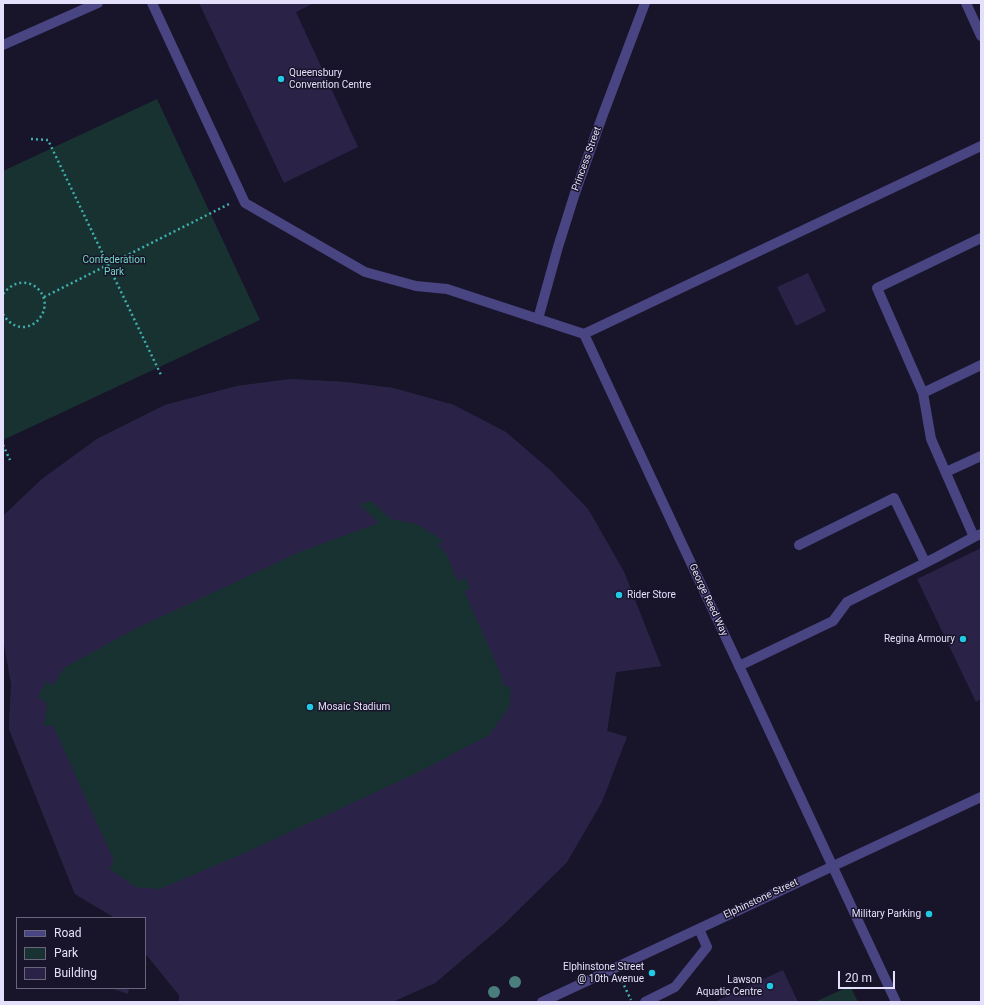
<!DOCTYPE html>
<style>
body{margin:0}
#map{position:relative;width:984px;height:1005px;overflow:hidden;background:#181429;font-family:Roboto,sans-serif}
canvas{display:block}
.frame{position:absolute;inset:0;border:4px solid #e4dffb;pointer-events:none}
.legend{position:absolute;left:16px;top:917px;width:130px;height:72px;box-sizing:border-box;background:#181429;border:1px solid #6a657d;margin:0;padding:5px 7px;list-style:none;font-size:12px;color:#e4dffb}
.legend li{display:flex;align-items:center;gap:8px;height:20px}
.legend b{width:20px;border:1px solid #6a657d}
.scale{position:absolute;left:838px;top:971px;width:57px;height:18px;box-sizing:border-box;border:2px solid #e4dffb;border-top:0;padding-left:5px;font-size:12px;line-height:14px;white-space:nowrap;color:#e4dffb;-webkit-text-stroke:3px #181429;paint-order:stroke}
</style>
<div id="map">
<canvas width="984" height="1005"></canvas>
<div class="frame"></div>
<ul class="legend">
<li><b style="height:5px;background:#494482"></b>Road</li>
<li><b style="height:11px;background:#183232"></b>Park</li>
<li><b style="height:11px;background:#2b2248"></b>Building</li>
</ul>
<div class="scale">20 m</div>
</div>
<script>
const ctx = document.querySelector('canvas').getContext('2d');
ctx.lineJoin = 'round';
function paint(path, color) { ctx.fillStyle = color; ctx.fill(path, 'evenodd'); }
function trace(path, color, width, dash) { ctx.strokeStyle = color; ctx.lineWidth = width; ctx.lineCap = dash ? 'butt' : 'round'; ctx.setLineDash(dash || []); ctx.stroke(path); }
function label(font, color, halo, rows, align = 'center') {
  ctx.font = font + ' Roboto,sans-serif'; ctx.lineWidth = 3; ctx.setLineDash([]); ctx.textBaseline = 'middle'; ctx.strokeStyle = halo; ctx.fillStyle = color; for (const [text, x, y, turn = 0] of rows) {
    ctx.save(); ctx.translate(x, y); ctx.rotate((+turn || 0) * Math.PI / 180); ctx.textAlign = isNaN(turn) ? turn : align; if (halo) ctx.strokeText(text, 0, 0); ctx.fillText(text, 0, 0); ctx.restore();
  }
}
paint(new Path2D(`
 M157,99L260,320L3,440V171Z
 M291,379L345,382L393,388L454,405L549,469L588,509L624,572L661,666L616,672L607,731L627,737L567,862L502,926L435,983L392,1002H179V995L145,953V918H115L75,894L9,729L11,684L3,516L42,479L97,439L165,405L237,386Z
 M850,986L858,1002H815Z`), '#183232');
paint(new Path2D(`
 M199,3H314L296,12L358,147L284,183Z
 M808,273L826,311L796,326L777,287Z
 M291,379L345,382L393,388L454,405L506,432L549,469L588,509L624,572L661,666L616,672L607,731L627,737L602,802L567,862L502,926L435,983L392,1002H179V995L145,953V918H115L75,894L9,729L11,684L3,639V516L42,479L97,439L165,405L237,386ZM371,501L391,519L416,524L443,540L438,545L447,555L457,581L466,578L470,589L464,591L499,670L504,686L511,687L510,706L489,735L419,772L249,851L160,889L135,887L109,868L114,861L53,725L44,727L47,703L38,697L46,681L53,685L65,667L139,627L302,551L379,523L359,504Z
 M981,548V699L976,702L917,579Z
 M783,970L798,1002H714Z
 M111,988H129L128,994Z`), '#2b2248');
trace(new Path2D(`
 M31,139L48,140L162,377
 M3,294C25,266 58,296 39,319C35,324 29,327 23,327C14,327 7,321 3,314
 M44,297L229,204
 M3,445L10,460
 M622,981L631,1000`), '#3fafad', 2.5, [2, 3]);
trace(new Path2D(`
 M152,3L245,203L365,272L416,286L447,289L584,334L981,146
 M3,45L98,3
 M981,238L877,288L923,393L931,439L974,537L981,534
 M923,393L981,365
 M946,472L981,456
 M799,545L894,498L925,562
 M739,666L833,621L847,602L935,558L974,537
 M645,1002L675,987L707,947L699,929`), '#494482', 10);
trace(new Path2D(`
 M966,3L981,36
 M538,319L558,247L575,193L602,117L645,3
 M584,334L896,1002`), '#494482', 10);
trace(new Path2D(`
 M542,1002L981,797`), '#494482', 10);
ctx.fillStyle = '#4a7e7c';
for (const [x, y] of [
 [515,982],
 [494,992]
]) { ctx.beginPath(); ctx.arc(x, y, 6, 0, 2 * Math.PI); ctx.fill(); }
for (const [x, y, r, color] of [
 [281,79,4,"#21c9e5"],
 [619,595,4,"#21c9e5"],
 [963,639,4,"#21c9e5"],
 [310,707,4,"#21c9e5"],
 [929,914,4,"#21c9e5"],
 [652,973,4,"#21c9e5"],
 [770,986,4,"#21c9e5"]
]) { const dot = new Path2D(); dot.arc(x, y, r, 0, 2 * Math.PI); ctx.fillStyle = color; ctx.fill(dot); trace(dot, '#181429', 1.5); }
label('10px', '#e4dffb', '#181429', [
 ["Queensbury",289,73,"left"],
 ["Convention Centre",289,85,"left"],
 ["Rider Store",627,595,"left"],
 ["Regina Armoury",955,639],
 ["Mosaic Stadium",318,707,"left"],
 ["Military Parking",921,914],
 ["Elphinstone Street",644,967],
 ["@ 10th Avenue",644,979],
 ["Lawson",762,980],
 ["Aquatic Centre",762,992]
], 'right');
label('10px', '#e4dffb', '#181429', [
 ["Princess Street",587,159,-70],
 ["George Reed Way",708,600,65],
 ["Elphinstone Street",761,899,-25]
]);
label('10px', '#72d4c0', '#181429', [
 ["Confederation",114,260],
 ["Park",114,272]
]);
</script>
